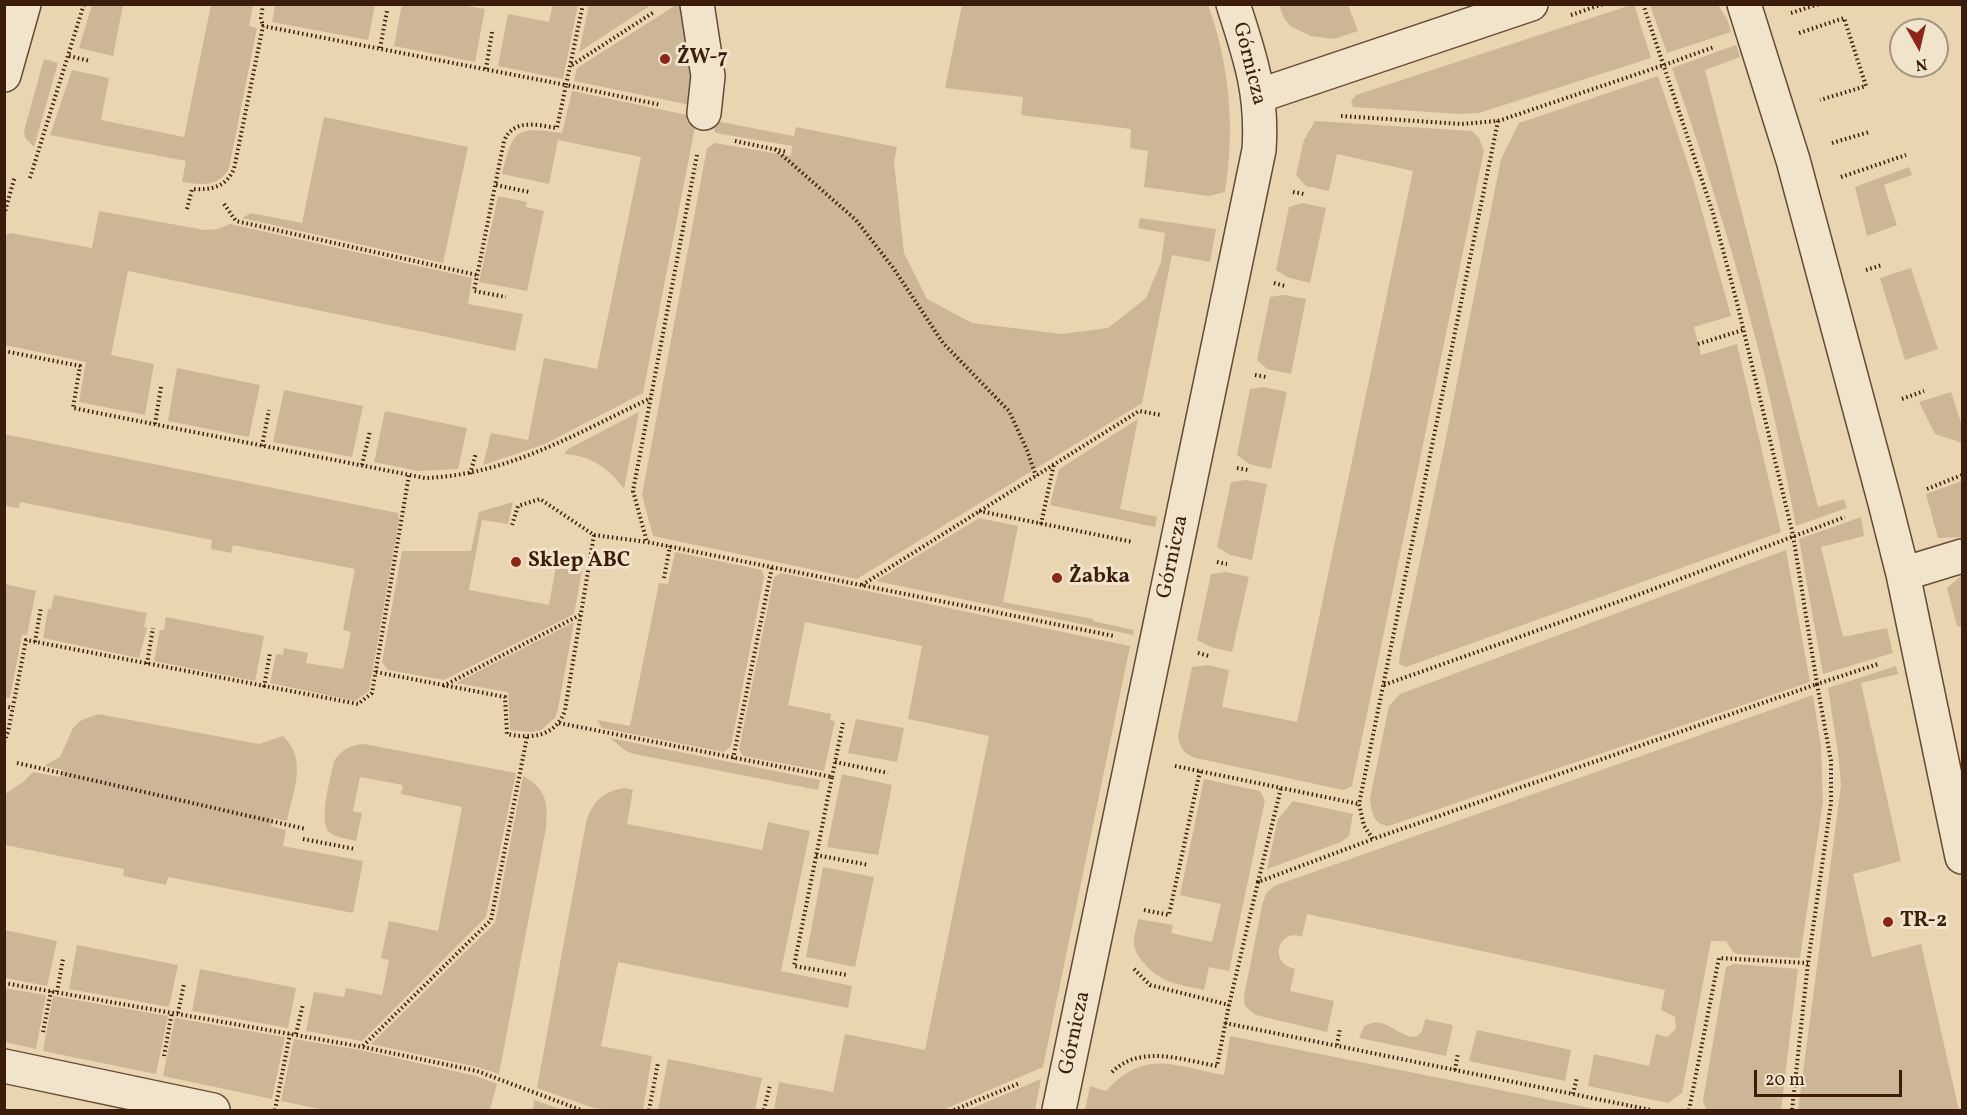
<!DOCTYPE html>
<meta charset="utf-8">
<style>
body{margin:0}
#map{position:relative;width:1967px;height:1115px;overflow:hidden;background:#ead5b1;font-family:Vollkorn,serif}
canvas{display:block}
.frame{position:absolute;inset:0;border:6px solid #3c1d0b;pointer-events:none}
.north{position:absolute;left:1889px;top:18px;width:60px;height:60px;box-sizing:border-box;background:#f1e4cc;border:2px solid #a9947f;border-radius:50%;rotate:172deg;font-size:16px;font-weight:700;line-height:24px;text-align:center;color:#3c1d0b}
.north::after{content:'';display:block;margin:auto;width:21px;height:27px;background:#8f2418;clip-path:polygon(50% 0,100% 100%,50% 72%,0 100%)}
.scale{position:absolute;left:1754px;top:1070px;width:148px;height:27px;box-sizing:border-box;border:3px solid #3c1d0b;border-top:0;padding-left:8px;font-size:18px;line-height:21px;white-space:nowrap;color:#3c1d0b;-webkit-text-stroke:4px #f1e4cc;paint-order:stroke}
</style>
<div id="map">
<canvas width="1967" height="1115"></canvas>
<div class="frame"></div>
<div class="north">N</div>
<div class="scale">20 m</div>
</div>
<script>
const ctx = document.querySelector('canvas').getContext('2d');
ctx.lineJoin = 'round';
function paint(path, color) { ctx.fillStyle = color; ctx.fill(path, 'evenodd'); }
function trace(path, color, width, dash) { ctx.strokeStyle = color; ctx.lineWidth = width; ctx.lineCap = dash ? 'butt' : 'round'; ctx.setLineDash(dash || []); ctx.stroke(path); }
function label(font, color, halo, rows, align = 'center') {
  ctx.font = font + ' Vollkorn,serif'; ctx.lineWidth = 6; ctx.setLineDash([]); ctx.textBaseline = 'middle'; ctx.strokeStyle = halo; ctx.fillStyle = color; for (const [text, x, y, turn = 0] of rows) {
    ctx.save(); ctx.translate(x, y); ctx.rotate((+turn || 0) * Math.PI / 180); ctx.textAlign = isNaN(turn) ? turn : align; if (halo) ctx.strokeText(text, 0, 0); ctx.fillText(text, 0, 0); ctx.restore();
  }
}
paint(new Path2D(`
 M402,4L460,5L485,9L475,62L394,46Z
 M553,4L578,5L563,79L498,66L508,14L549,22Z
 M1634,4L1651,58L1479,113L1460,114L1353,107L1351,101L1356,95Z
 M92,5H123L113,56L79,48Z
 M211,5H253L249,26L257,28L229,168C220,187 201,185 182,182L186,161L50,135L72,70L109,78L101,120L184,137Z
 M275,5H375L368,40L272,22Z
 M589,5V4L651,5L579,52Z
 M676,5H683L692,59L690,105L574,81L577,68Z
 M962,5H1208C1230,65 1235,129 1225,192L1209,196L1144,187L1148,151L1130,148L1131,129L1021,115L1023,97L945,88Z
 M1279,5H1348L1358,31L1334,39L1311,36L1290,26L1284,18Z
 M1650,5H1718L1727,19L1731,32L1667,53Z
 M1736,45L1740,57L1705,70L1818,507L1844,499L1847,508L1796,526C1783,459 1770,392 1752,325C1729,238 1702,153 1672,68Z
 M44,59L58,63L34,147L25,138L24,131Z
 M1658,76L1693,179L1731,316L1694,327L1701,355L1737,344L1781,532L1406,667L1399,664L1400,654L1445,443L1501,159L1519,123Z
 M572,91L697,117L643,393L545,444L483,465L491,433L528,440L544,358L597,369L641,157L558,140L549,184L502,174C513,129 515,126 562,133Z
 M324,117L468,147L443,263L242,218L251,213L302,223Z
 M715,121L794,136L796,127L897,147L894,162L904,253L927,299L972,323L1062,334L1108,328L1146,298L1161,262L1165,233L1138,228L1140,218L1216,229L1210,262L1172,255L1142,403L857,579L653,536L642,495L707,148L715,143L791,156L792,146L716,133L714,130Z
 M1315,121L1472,131L1479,138L1484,151L1352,786L1343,790L1196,758C1184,754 1180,748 1178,736L1192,667L1208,665L1229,670L1222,707L1297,722L1413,171L1337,154L1329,191L1306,186L1296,175L1304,140Z
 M1909,167L1912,175L1884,185L1897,225L1867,236L1855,187Z
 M498,196L527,202L526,207L544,211L527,291L479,282Z
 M1302,203L1326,208L1310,283L1287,277L1276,270L1289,207Z
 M99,211L205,230L218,229L230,224L472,278L468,304L523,314L515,351L128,271L111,355L154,364L145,415L79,402L86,362L5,345V236L10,233L92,248Z
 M1911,268L1938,349L1905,360L1880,278Z
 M1284,295L1306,299L1291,374L1267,369L1257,360L1270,297Z
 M177,368L260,385L249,437L168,421Z
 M1264,387L1287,392L1271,469L1249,464L1237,455L1250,389Z
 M284,390L363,406L352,457L273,442Z
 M1951,392L1962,426V443L1935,434L1919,402Z
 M385,411L467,428L458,469L418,471L374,462Z
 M639,412L624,489C609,468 589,455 564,454L568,449Z
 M1138,419L1120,509L1157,517L1155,527L1050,505L1059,469Z
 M4,434L398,513L399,520L369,691L355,701L270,683L276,654L283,655L284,648L308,653L306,663L343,669L351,632L343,630L355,569L233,545L231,553L211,549L212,540L20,502L19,508L5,506Z
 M1246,480L1267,484L1252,560L1230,555L1217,547L1231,482Z
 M1962,481V537L1938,538L1926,494Z
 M513,502L508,524L482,520L469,590L549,605L556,566L582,571L574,614L444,680L388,670L382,662L402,551H471L479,512Z
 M1861,517L1864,536L1821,547L1843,637L1887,628L1893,653L1823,674L1799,539Z
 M979,518L1018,526L1003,602L1093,619V621L1134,630L1133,635L876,581Z
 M1786,550L1810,682L1389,826C1374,825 1371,812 1370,798L1389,706L1400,694Z
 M675,552L762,570L764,577L731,746L724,752L602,728L597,720L630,726L659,583L668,584Z
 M1226,572L1249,577L1232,652L1211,647L1197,640L1211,574Z
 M781,573L1130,646L1043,1067L943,1110H774L779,1082L833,1092L845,1034L925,1050L989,736L908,719L922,646L805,622L788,705L831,714L830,720L835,721L824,771L743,756L739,749L774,577Z
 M1962,575V627L1957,626L1956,622L1947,588Z
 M5,584L36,591L27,635H22L10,698L5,697Z
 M54,595L147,613L144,627L147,628L139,658L43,638L48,609H51Z
 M166,617L264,636L255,681L154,661L160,630H164Z
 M574,622L558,709L555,718L541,730L531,732L510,730L508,692L456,683Z
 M1896,666L1898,674L1861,683L1901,861L1853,874L1872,957L1921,944L1959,1110H1798L1841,785L1838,753L1828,688Z
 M1813,695L1821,747L1823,801L1800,958L1737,954L1732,951L1726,941H1711L1682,1093L1668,1103L1588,1086L1594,1054L1649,1066L1656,1034L1667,1037L1676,1029L1675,1017L1661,1010L1665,990L1307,914L1302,937C1279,927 1267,963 1295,969L1290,991L1334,1001L1327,1032L1256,1015L1245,1006L1244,996L1262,906L1266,893L1274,886Z
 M98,714L259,744L283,736C308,760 293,791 287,821L273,818L271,826L286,830L283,846L363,861L353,913L168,877L166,885L123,876L124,869L5,845V794L23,782L33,772L60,777L63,770L44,766L60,757L73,728L80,721Z
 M856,719L904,728L897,762L848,753Z
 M610,738L820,780L818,790L634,754L626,751Z
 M364,744L516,773L486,917L362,1041L306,1031L314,992L344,997L346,988L382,995L389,960L381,958L389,921L438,931L462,807L401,794L403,785L360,777L353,811L362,813L356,841C348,839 336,838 329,832C318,819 331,777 334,761C341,750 351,745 364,744Z
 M842,774L892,785L878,855L827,847Z
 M523,776C547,789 548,803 546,828L499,1074L477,1067L371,1044L495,923Z
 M1204,779L1260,791L1265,800L1229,971L1209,967L1204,990C1180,985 1160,983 1144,963C1139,957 1134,951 1134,942C1134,935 1137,926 1138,919L1173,925L1171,933L1212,942L1221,904L1180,895Z
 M625,788L633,790L627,824L762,850L768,822L810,831L781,971L852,986L848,1008L618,962L601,1046L652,1056L643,1110H608L594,1108L537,1088L586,823C592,802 603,791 625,788Z
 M1293,801L1353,814L1349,836L1341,842L1267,869L1278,819Z
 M823,867L874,877L855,967L806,957Z
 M5,930L57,941L47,986L5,978Z
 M77,945L178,965L169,1007L69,989Z
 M1734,964L1798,969L1781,1110H1706L1703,1100L1726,967Z
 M200,969L296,988L288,1028L192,1011Z
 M4,988L46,995L36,1049L5,1042Z
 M53,996L168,1016L156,1074L43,1051Z
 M175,1018L285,1037L272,1099L163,1076Z
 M1425,1019L1453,1025L1446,1056L1359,1038L1364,1026C1371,1023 1377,1021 1384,1024C1399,1029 1420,1053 1425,1019Z
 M1477,1030L1571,1050L1565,1081L1469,1061Z
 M1230,1036L1600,1110H1085L1090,1086L1106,1091C1146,1048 1173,1066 1224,1075Z
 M294,1039L360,1050L476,1076L497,1084L490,1110H325L281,1101Z
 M668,1059L762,1078L755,1110H658Z
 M1041,1079L1035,1110H968Z
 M534,1100L563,1110H533Z`), '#ccb695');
const minor = new Path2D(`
 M697,4L708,76L704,113
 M1744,4L1793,160L1885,503L1903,574L1962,857
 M4,75L24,4
 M1258,96L1531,4
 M1903,574L1962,556
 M4,1066L213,1110
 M1059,1110L1259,150C1263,94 1250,56 1233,4`);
trace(minor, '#684b34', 36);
trace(new Path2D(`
 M263,4L261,18L263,26
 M583,4L566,85L661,105
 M1643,4L1713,213L1736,299L1793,535L1817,684L1878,664
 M1791,13L1819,4
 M1571,15L1603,4
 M1799,33L1844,18L1866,86L1820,100
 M380,48L387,11
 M69,56L90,61
 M572,65L654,12
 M486,69L492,32
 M1341,116L1462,124L1498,121L1664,65L1714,47
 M1498,121L1359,804L1364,826L1373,839L1817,684L1831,761V803L1808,963L1792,1110
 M735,141L787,152
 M1832,143L1869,132
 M775,149L856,220L894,269L943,343L1009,411L1027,450L1036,476
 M697,155L633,491L647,542L1114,636
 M1841,177L1906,155
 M30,178L84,4
 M496,185L529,192
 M1293,192L1304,194
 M224,204L236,221L477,275
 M187,209L192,189C211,190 225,188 234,169L263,26L566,85L557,128C537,125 514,118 504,141L474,291L506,297
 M4,215L15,176
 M1866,270L1882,265
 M1274,283L1285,286
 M1698,344L1743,330
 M4,351L80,366L73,408L425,478C508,475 577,433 651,398
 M1255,375L1266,377
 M1902,399L1924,391
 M155,424L161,387
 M262,446L269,410
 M362,465L370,431
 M1237,468L1248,470
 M470,474L476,453
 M1927,489L1962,475
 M979,511L1133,542
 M1041,524L1054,464
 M594,535L647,542
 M1217,562L1227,564
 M664,578L670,546
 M862,585L1139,411L1161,415
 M35,642L41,607
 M1198,653L1209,656
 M147,664L153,628
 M376,672L505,697L507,734C531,739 556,737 565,710L594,535L540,499L518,506L512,525
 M1384,685L1640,594L1845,517
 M443,686L580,615
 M264,687L270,653
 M4,706L13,708
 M559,723L832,777L794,966L847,975
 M4,742L8,732L26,640L358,704L372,693L409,475
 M733,759L772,567
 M835,762L888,773
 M17,763L306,829
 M1175,766L1359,804
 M832,777L843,723
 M303,839L355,849
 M816,855L869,865
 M1258,882L1281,788
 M1144,910L1169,915L1200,771
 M1134,969L1150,985L1229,1005
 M4,983L363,1047L477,1071L581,1110
 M57,992L63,959
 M178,1013L184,984
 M1225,1023L1651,1110
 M43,1032L51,991
 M296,1034L303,1004
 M1337,1045L1340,1028
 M363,1046L491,920L527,737
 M164,1056L172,1012
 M1455,1070L1458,1053
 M1112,1072C1141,1044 1182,1060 1217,1066L1229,1005L1258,882L1373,839
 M1573,1094L1577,1077
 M275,1110L290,1034
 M649,1110L658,1063
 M764,1110L770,1085
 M954,1110L1020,1083
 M1689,1110L1719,958L1808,963`), '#3c1d0b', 4, [1.5, 3]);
trace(minor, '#f1e4cc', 33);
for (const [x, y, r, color] of [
 [665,59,6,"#8f2418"],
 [516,562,6,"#8f2418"],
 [1057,578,6,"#8f2418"],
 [1888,922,6,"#8f2418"]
]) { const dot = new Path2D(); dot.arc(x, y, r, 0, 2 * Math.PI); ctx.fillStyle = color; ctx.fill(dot); trace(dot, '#f1e4cc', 2); }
label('bold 21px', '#3c1d0b', '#f1e4cc', [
 ["ŻW-7",677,59],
 ["Sklep ABC",528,562],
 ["Żabka",1069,578],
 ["TR-2",1900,922]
], 'left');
label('21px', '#3c1d0b', '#f1e4cc', [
 ["Górnicza",1248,64,76],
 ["Górnicza",1174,557,-78],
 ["Górnicza",1076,1033,-78]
]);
</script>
